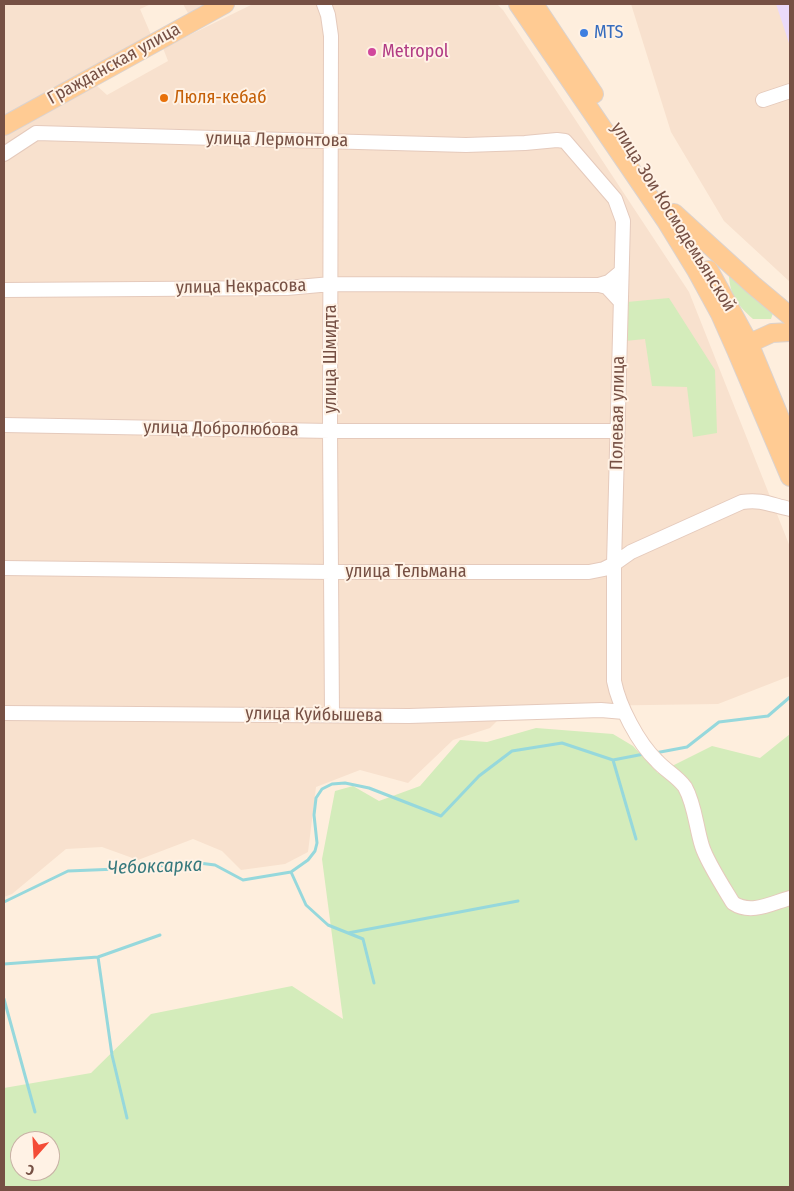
<!DOCTYPE html>
<meta charset="utf-8">
<style>
body{margin:0}
#map{position:relative;width:794px;height:1191px;overflow:hidden;background:#feeedd;font-family:"Fira Sans Condensed",sans-serif}
canvas{display:block}
.frame{position:absolute;inset:0;border:5px solid #765044;pointer-events:none}
.north{position:absolute;left:10px;top:1131px;width:50px;height:50px;box-sizing:border-box;background:#fff2e5;border:1px solid #c8b1a5;border-radius:50%;rotate:199deg;font-size:14px;font-weight:700;line-height:20px;text-align:center;color:#765044}
.north::after{content:'';display:block;margin:auto;width:18px;height:22px;background:#f44c36;clip-path:polygon(50% 0,100% 100%,50% 72%,0 100%)}
</style>
<div id="map">
<canvas width="794" height="1191"></canvas>
<div class="frame"></div>
<div class="north">С</div>
</div>
<script>
const ctx = document.querySelector('canvas').getContext('2d');
ctx.lineJoin = 'round';
function paint(path, color) { ctx.fillStyle = color; ctx.fill(path, 'evenodd'); }
function trace(path, color, width, dash) { ctx.strokeStyle = color; ctx.lineWidth = width; ctx.lineCap = dash ? 'butt' : 'round'; ctx.setLineDash(dash || []); ctx.stroke(path); }
function label(font, color, halo, rows, align = 'center') {
  ctx.font = font + ' "Fira Sans Condensed",sans-serif'; ctx.lineWidth = 4; ctx.setLineDash([]); ctx.textBaseline = 'middle'; ctx.strokeStyle = halo; ctx.fillStyle = color; for (const [text, x, y, turn = 0] of rows) {
    ctx.save(); ctx.translate(x, y); ctx.rotate((+turn || 0) * Math.PI / 180); ctx.textAlign = isNaN(turn) ? turn : align; if (halo) ctx.strokeText(text, 0, 0); ctx.fillText(text, 0, 0); ctx.restore();
  }
}
paint(new Path2D(`
 M4,4H151L140,9L152,37L4,117Z
 M183,4H211L189,15Z
 M253,4H497L503,10L689,292L790,547V676L718,704L511,707L490,728L453,740L408,783L360,770L316,787L308,852L285,864L241,870L222,851L193,839L138,860L102,847L66,849L12,894L4,897V136L96,85L107,95L168,61L163,48Z
 M631,4H790V282L724,221L671,132Z`), '#f8e1ce');
paint(new Path2D(`
 M776,4H790V46Z`), '#ebdafa');
paint(new Path2D(`
 M733,276L773,313L771,319H753C738,305 731,298 729,277Z
 M669,298L715,370L717,433L693,437L687,387L652,386L645,339L625,341L627,302Z
 M536,728L613,734L633,746L658,773L712,746L760,758L790,734V1187H4V1088L91,1073L151,1014L292,986L343,1019L322,859L335,791L353,786L379,801L420,786L460,740L487,742ZM20,1141H50V1171H20Z`), '#d4ecbb');
trace(new Path2D(`
 M655,753L687,747L719,722L768,716L790,697
 M613,760L636,839
 M291,872L306,905L328,925L363,939L374,983
 M4,902L68,871L142,868L191,862L215,865L243,880L291,872L308,860L315,851L317,843L314,815L316,798L322,789L332,784L345,783L369,788L441,816L479,776L512,751L562,743L613,760L644,754
 M348,933L518,901
 M98,957L112,1055L127,1118
 M4,964L98,957L160,935
 M4,999L35,1112`), '#96d8dc', 3);
const minor = new Path2D(`
 M324,4L328,15L331,36L330,431L332,715
 M763,100L790,91
 M4,154L36,133L466,145L525,143L557,140L565,141L615,199L623,221L614,564V681C619,706 638,743 657,761C666,771 677,776 685,787C695,805 696,827 702,846C707,862 724,888 733,903C751,915 772,903 790,898
 M4,290L287,288L331,284L599,285
 M620,301L607,287L599,285L609,282L621,272
 M4,425L330,431H617
 M4,568L331,572H589L604,569L614,564L631,552L742,502C762,499 771,505 790,509
 M4,713L409,716L601,710L624,712`);
const major = new Path2D(`
 M518,4L666,221L696,270L720,314L736,350L790,477
 M534,4L594,94
 M4,126L225,4
 M674,213L753,285L790,316
 M709,270L749,343L790,442
 M739,348L772,333L790,332`);
trace(minor, '#e5cabc', 16);
trace(major, '#dbd2ce', 20);
trace(minor, '#fff', 14);
trace(major, '#ffcb93', 18);
for (const [x, y, r, color] of [
 [584,33,5,"#3f7fe0"],
 [372,52,5,"#d1479c"],
 [164,98,5,"#e8710a"]
]) { const dot = new Path2D(); dot.arc(x, y, r, 0, 2 * Math.PI); ctx.fillStyle = color; ctx.fill(dot); trace(dot, '#fff2e5', 2); }
label('18px', '#366cbe', '#fff2e5', [
 ["MTS",594,33]
], 'left');
label('18px', '#b23c85', '#fff2e5', [
 ["Metropol",382,52]
], 'left');
label('18px', '#765044', '#fff2e5', [
 ["Гражданская улица",114,64,-29],
 ["улица Лермонтова",277,140,1],
 ["улица Зои Космодемьянской",673,217,58],
 ["улица Некрасова",241,287,-1],
 ["улица Шмидта",331,359,-90],
 ["Полевая улица",618,413,-89],
 ["улица Добролюбова",221,429,1],
 ["улица Тельмана",406,572],
 ["улица Куйбышева",314,715,1]
]);
label('18px', '#c56008', '#fff2e5', [
 ["Люля-кебаб",174,98]
], 'left');
label('italic 19px', '#36797d', '#fff2e5', [
 ["Чебоксарка",155,867,-2]
]);
</script>
